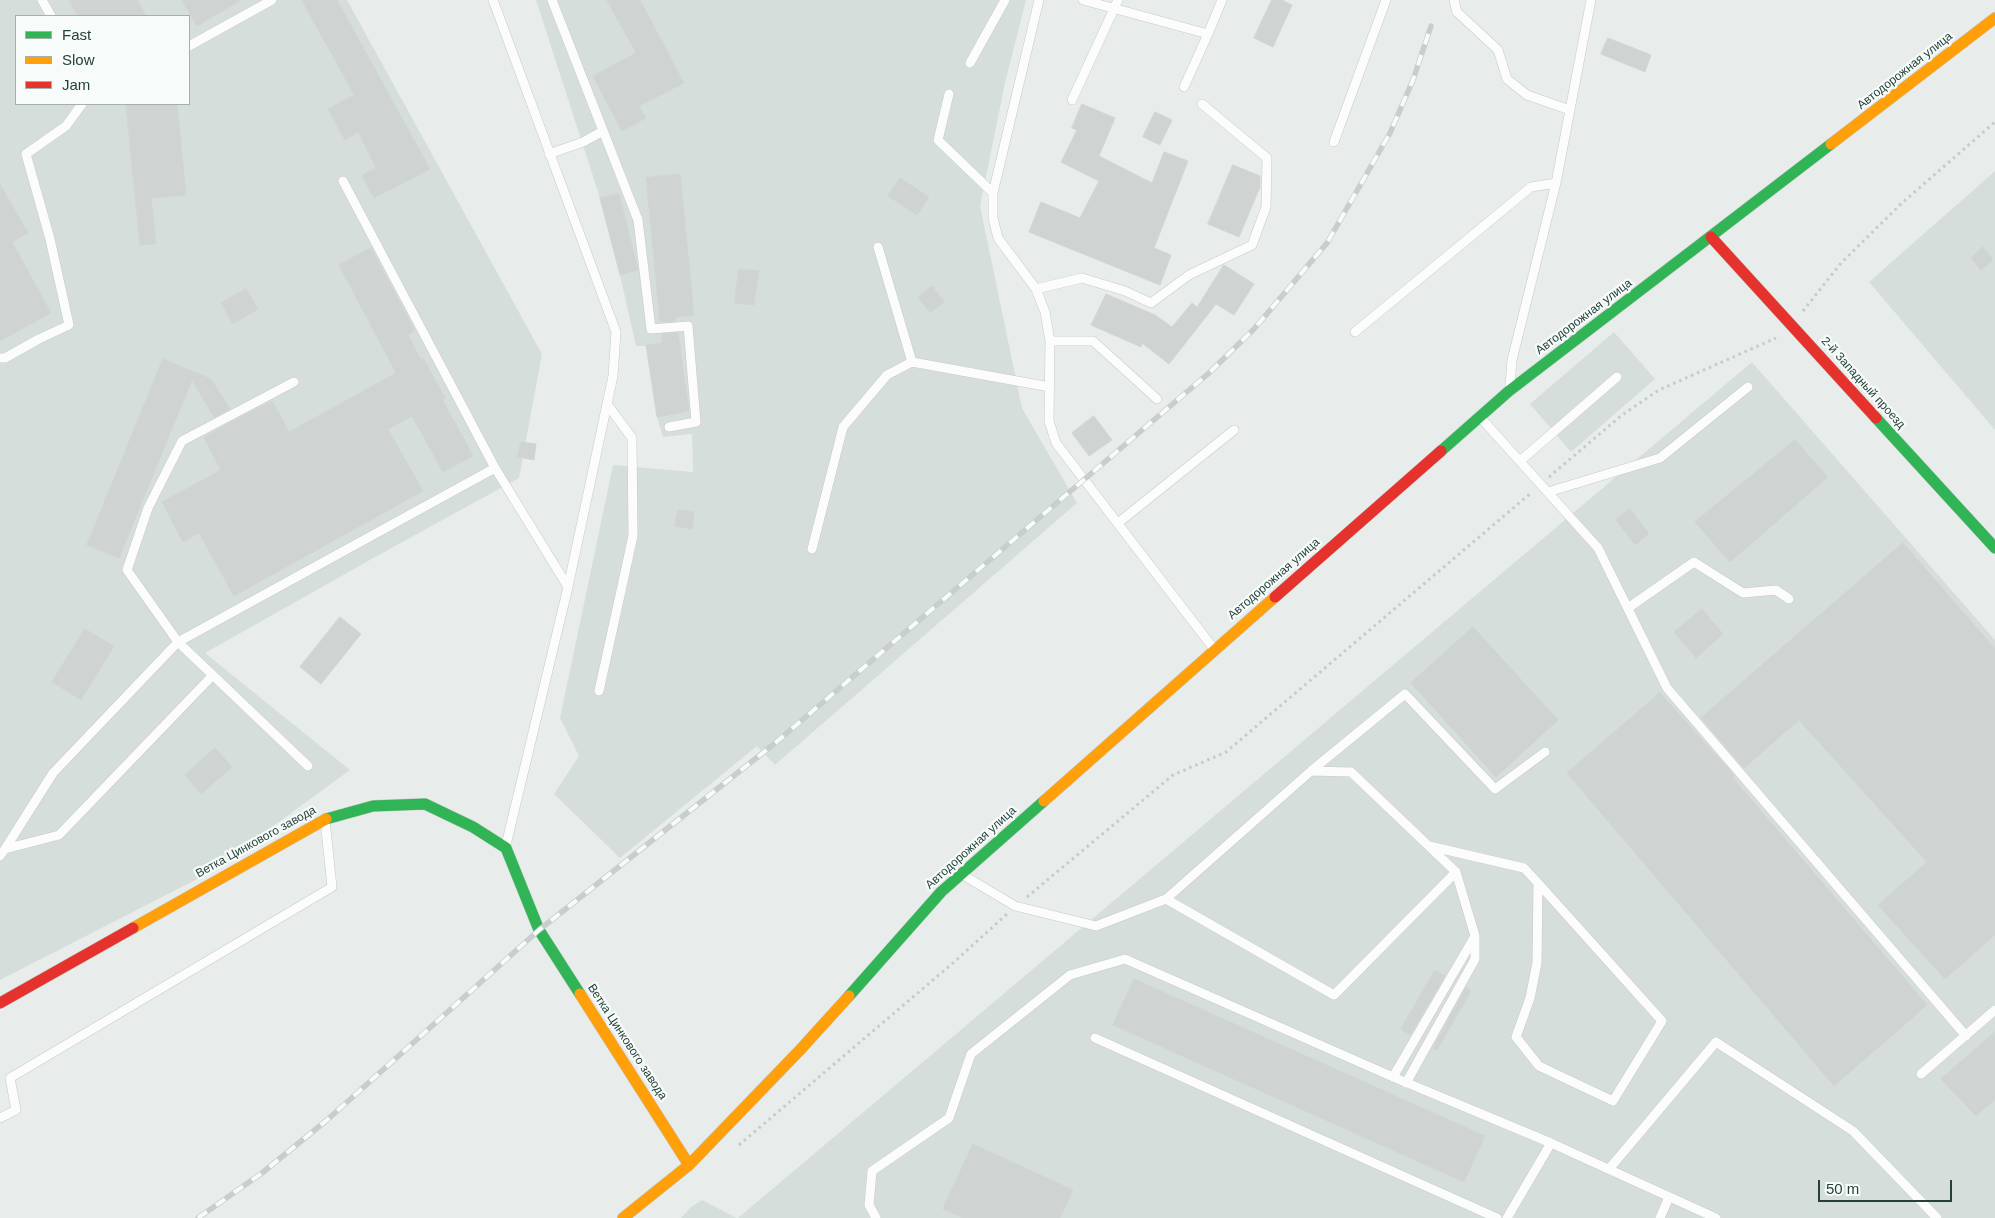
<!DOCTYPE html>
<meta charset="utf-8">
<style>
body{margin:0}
#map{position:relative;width:1995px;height:1218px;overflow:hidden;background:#e8edeb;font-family:Arial,sans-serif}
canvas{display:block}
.legend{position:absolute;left:15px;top:15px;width:175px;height:90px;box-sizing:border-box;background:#f7fbf9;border:1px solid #a3b1ad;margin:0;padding:6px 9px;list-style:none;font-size:15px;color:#24423a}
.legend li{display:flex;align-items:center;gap:10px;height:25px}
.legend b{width:25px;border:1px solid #a3b1ad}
.scale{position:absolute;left:1818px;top:1180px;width:134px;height:22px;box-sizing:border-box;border:2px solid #24423a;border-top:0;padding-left:6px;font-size:15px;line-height:18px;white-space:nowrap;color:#24423a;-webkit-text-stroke:4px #f7fbf9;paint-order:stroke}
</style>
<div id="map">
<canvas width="1995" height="1218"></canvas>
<ul class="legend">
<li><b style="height:6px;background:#30b455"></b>Fast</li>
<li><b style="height:6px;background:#ff9f0a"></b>Slow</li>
<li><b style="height:6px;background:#e5322d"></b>Jam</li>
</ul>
<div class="scale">50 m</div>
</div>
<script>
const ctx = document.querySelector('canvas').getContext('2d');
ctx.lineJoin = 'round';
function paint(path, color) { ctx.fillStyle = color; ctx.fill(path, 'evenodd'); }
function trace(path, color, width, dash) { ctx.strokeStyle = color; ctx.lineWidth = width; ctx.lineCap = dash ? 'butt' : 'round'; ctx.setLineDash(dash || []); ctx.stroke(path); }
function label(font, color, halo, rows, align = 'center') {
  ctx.font = font + ' Arial,sans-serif'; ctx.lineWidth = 4.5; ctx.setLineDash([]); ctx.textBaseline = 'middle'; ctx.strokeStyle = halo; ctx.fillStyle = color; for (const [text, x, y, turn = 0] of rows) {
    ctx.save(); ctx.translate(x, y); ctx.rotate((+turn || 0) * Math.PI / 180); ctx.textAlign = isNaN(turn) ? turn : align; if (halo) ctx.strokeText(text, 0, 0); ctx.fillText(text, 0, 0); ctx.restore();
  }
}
paint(new Path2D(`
 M0,0H347L542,354L519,478L377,556L205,653L350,770L209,873L0,980ZM16,16H189V104H16Z
 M536,0H1026L1005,83L980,206L1022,408L1077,503L775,765L757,746L620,858L554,794L579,756L560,718L613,465L693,472L692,434L663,437L657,417L646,346H636L620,275L600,198Z
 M1995,171V430L1869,282Z
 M1614,332L1655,379L1571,452L1530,404Z
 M1752,362L1995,640V1218H738Z
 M702,1200L737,1218H681L691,1207Z`), '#d6dedb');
const building = new Path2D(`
 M69,0H137L146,16H78Z
 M182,0H241L197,26Z
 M302,0H337L430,169L374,198L362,175L376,168L358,132L345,140L328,109L354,95Z
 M607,0H640L684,83L639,106L646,118L622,131L593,76L636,53Z
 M1272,0H1282L1292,5L1273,47L1254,38Z
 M1608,38L1651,55L1645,72L1601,54Z
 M126,104H177L186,195L151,198L156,244L140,245Z
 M1082,104L1115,118L1099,156L1152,183L1164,152L1188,161L1154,248L1171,255L1160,285L1029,232L1041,202L1080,218L1099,181L1061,162L1077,130L1072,128Z
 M1155,112L1172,120L1160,145L1143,137Z
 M1233,165L1260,176V187L1239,237L1208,224Z
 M680,174L694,315L676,317V321L660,322L646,178Z
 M900,178L929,197L917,215L888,196Z
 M0,184L28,233L12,242L51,313L0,341Z
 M619,194L638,270L620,275L600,198Z
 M1983,247L1993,260L1981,270L1971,258Z
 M371,248L415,331L408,335L421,360L423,358L445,398L442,399L473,456L443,472L412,416L388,429L423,491L234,596L199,533L183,542L162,502L221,470L204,438L220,428L272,401L289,432L396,373L339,265Z
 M1224,265L1254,284L1234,315L1216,304L1169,364L1142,343L1141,347L1091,325L1106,294L1155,315L1172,327L1192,303L1197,307Z
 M739,269L759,271L754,305L735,303Z
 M932,286L944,302L930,313L918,297Z
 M246,289L258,309L233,324L221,303Z
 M678,333L689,411L657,417L646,345L662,343V334Z
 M163,359L211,379L230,409L214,417L192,380L119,558L87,545Z
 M1094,416L1112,440L1089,456L1072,433Z
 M1795,440L1828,477L1730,562L1695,522Z
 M521,442L536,444L534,460L518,457Z
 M1630,509L1649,534L1635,545L1616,520Z
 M678,510L694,512L692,529L675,526Z
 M1903,543L1995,649V935L1945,979L1878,905L1927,862L1799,720L1744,768L1701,718Z
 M1702,609L1723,634L1696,658L1674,632Z
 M340,617L361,634L321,684L300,667Z
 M1473,627L1558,720L1496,777L1411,683Z
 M85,629L114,646L81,700L52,682Z
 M1660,693L1735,776L1733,778L1927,1005L1834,1086L1567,773Z
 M215,748L232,767L201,794L185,775Z
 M1435,970L1445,976L1410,1035L1401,1029Z
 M1134,979L1485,1136L1464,1182L1113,1025Z
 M1466,988L1471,991L1437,1050L1433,1048Z
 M1995,1032V1100L1976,1116L1941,1079Z
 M973,1144L1073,1190L1060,1218H963L943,1209Z`);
paint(building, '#cfd4d2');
trace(building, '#d1d6d4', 1);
const lane = new Path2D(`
 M42,0L51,16
 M493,0L616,332L613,376L568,587L506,845
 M552,0L638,220L651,329L688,326L696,422L669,427
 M1039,0L993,193V218L998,238L1036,289L1045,312L1050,341L1049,421L1056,443L1214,649
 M1083,0L1208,34L1184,87
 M1454,0L1457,12L1498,50L1507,79L1527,95L1570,110
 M1208,34L1222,0
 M189,46L272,0
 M970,63L1005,0
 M949,94L938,140L993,193
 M1072,100L1118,0
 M1334,142L1386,0
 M549,154L583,142L603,131
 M343,181L495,468L568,587
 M878,247L912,362
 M1036,289L1082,278L1125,291L1151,303L1189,275L1252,245L1266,207L1267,158L1202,104
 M1355,332L1531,187L1556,183
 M1050,341H1093L1157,399
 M0,358H5L39,339L69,325L50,239L26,154L66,126L82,104
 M294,382L182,441L148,508L127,570L178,642L308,766
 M1510,385L1512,360L1556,183L1591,0
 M1480,417L1598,548L1667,688L1966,1036
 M1520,461L1617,377
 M1548,492L1660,458L1748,387
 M1118,523L1234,430
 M812,549L843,427L887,375L912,362L1050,387
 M1628,608L1694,562L1743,593L1776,590L1789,599
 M599,691L633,536L632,438L607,404
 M1311,771L1405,694L1495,789L1545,752
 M1429,846L1524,868L1538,883L1662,1021L1613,1101L1539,1066L1516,1037L1530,998L1537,963L1538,883
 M5,849L53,773L178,642L495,468
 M0,856L5,849L59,835L213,675
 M963,875L1015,906L1096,926L1166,899L1311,771L1351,772L1456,872L1475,936
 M1166,899L1334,995L1456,872
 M1095,1038L1497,1218
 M1921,1074L1995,1010
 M1393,1077L1475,936V959L1406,1083
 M0,1118L16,1110L10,1078L332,887L325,820
 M1609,1169L1716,1042L1853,1131L1937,1218
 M876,1218L869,1205L872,1171L949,1118L971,1054L1070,975L1125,959L1393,1077L1551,1143L1716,1218
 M1507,1218L1551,1143
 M1660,1218L1669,1197`);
const fast = new Path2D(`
 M1876,418L1995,548
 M1441,451L1509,391L1831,144
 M326,819L373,806L425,804L473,827L506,848L539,930L580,994
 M849,996L941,892L1044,801`);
const slow = new Path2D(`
 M1831,144L1995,18
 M1044,801L1275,597
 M133,928L326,819
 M580,994L689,1165
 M623,1218L689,1165L800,1050L849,996`);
const jam = new Path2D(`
 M1711,237L1876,418
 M1275,597L1441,451
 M0,1003L133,928`);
trace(lane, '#c5cac8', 10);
trace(fast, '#c3cbc8', 12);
trace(slow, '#c3cbc8', 12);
trace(jam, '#c3cbc8', 12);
trace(new Path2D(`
 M1803,311L1841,263L1902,203L1995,122
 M1549,477L1622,415L1659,390L1776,338
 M1027,897L1173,775L1226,752L1531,493
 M739,1145L953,963L1007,914`), '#c3ccca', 3, [2.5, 4]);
trace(lane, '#fcfcfc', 9);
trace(fast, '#30b455', 11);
trace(slow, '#ff9f0a', 11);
trace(jam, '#e5322d', 11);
const rail = new Path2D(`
 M198,1218L262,1173L327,1120L539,930L774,744L1209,373L1254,329L1327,243L1390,133L1413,80L1431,26`);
trace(rail, '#c9cdcc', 5.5);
trace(rail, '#f7fbf9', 4, [11]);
label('12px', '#24423a', '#f7fbf9', [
 ["Автодорожная улица",1905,71,-38],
 ["Автодорожная улица",1584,317,-37],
 ["2-й Западный проезд",1863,383,48],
 ["Автодорожная улица",1274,579,-41],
 ["Ветка Цинкового завода",256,842,-29],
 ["Автодорожная улица",971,848,-42],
 ["Ветка Цинкового завода",627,1042,57]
]);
</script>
